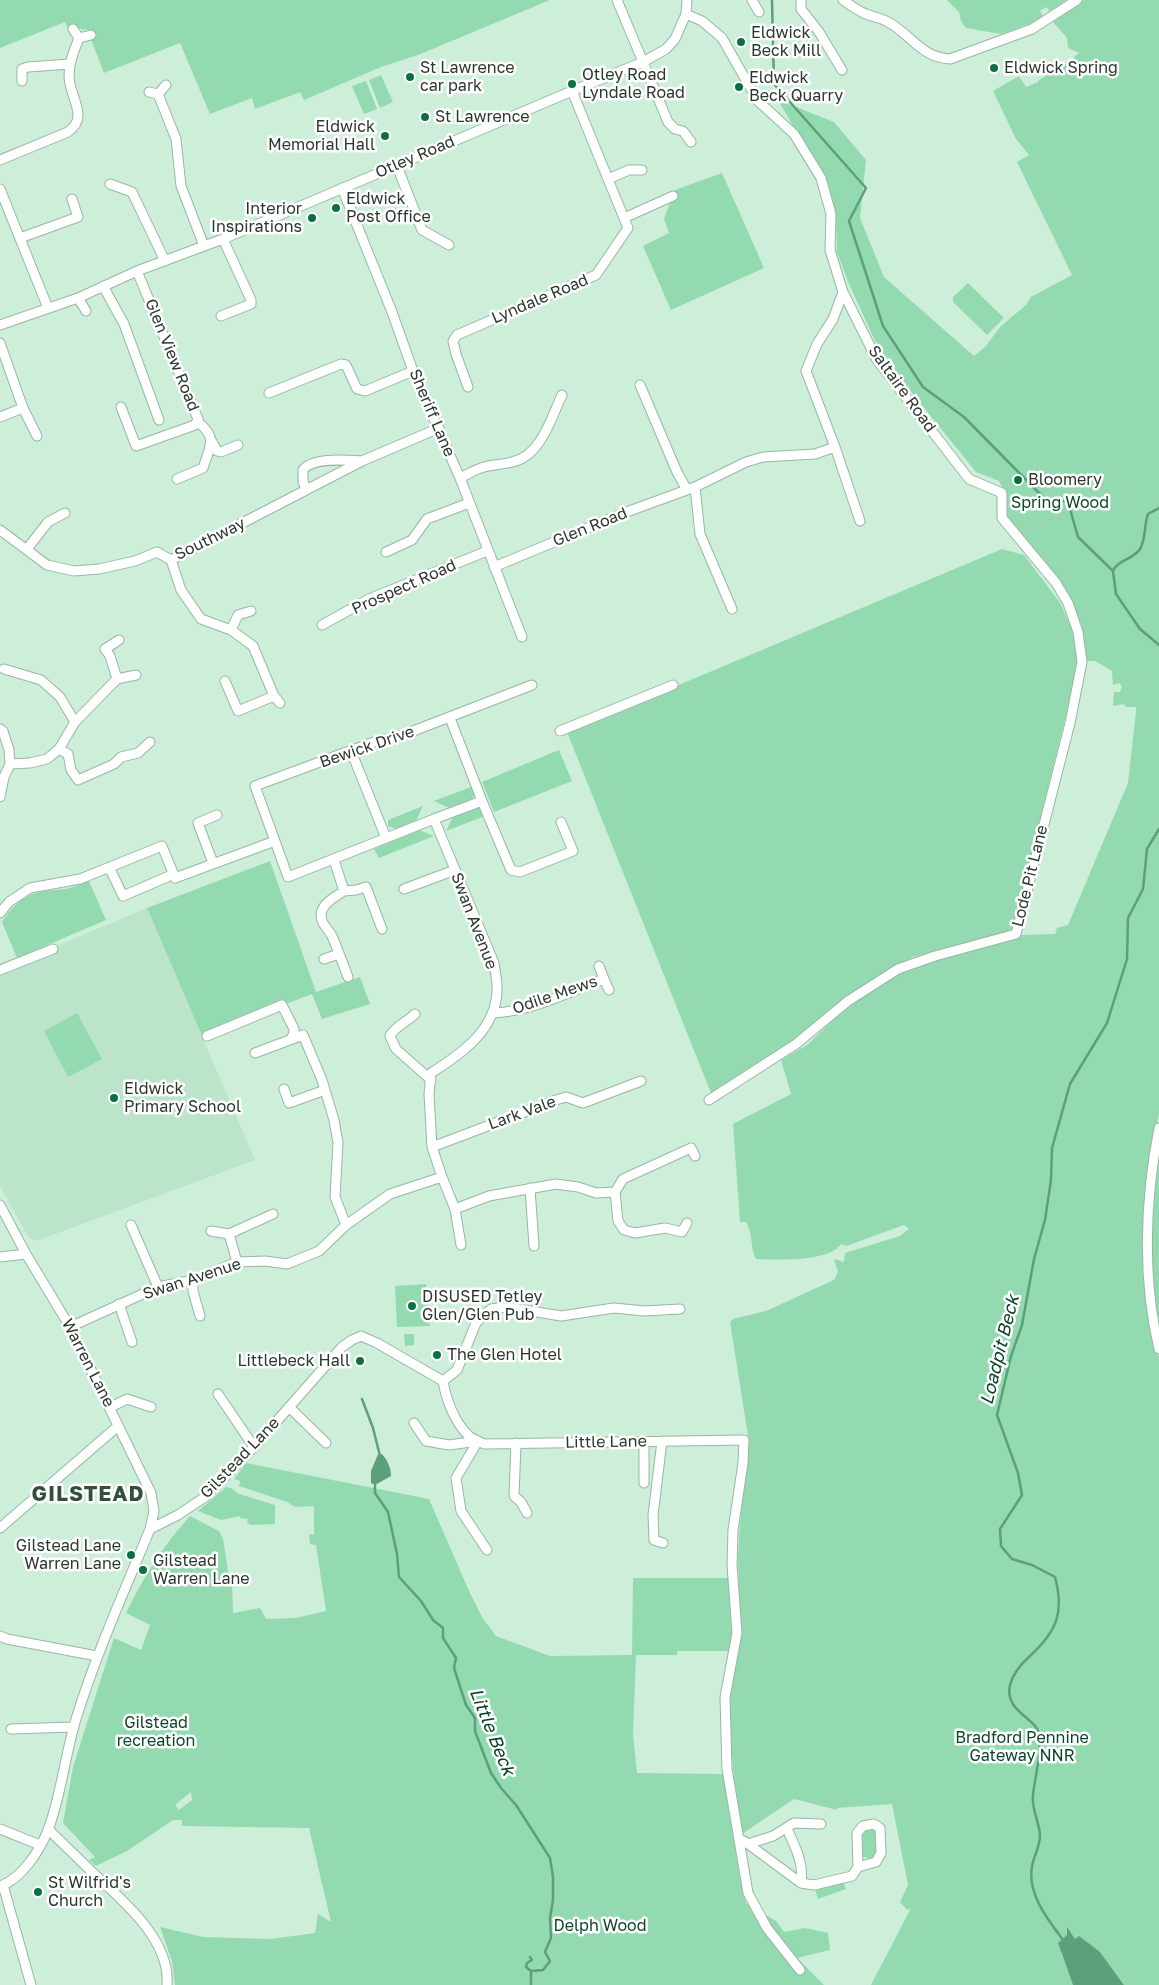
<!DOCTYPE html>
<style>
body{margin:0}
canvas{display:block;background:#cdeed9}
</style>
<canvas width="1159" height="1985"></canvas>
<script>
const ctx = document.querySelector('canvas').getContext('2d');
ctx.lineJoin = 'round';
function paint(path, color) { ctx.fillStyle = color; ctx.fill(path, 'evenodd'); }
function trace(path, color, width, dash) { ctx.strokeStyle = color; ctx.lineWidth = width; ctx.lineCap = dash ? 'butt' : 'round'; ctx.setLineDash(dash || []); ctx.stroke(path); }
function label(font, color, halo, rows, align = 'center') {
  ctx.font = font + ' "Golos Text",sans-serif'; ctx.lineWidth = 5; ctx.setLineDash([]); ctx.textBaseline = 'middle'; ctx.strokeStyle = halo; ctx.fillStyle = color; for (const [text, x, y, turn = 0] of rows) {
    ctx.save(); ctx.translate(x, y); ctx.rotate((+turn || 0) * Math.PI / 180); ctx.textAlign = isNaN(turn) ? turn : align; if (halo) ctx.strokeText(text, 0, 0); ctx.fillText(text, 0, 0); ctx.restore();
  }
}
paint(new Path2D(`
 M147,908L255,1160L36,1241L29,1238L0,1186V970Z`), '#bbe4ca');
paint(new Path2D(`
 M0,0H550L418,55L381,67L304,100L300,92L255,109L252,98L210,114L180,43L104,73L87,29L84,30L76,27L69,31L65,22L0,48Z
 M947,0H1066L1050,11L1046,7L1040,11L1043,16L1037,21L1001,34L966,28L961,21L959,12Z
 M1084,0H1159V1113L1146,1190L1150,1320L1159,1358V1985H1124L1100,1952H1061L1073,1985H871L911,1908L907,1910L900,1902L908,1885L892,1804L837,1808V1810L794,1799L742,1834L735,1789L728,1713L740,1634L738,1556L740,1523L749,1442L730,1322L733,1319L766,1311L834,1280L838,1272L834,1259L844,1262L845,1253L900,1236L909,1229L904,1225L846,1246L841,1244C830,1262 775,1260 756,1259C750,1247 753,1233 746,1222H740L733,1124L791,1094L781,1060L807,1045L836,1017L879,985L903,971L928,961L1019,938L1020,935L1055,934L1057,928L1068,925L1128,783L1136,711V707H1126L1124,704L1113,706L1114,692H1120L1122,686L1119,683L1113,685L1112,671L1095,661H1085L1073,611L1007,520C1003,511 999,503 1007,496L999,481L976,472L882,356L849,284L837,252L836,217L828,186L778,100L834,122L866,160L860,218L884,277L974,356L985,347L1001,326L1026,305L1031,297L1072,275L1017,162L1029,155L1016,139L993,91L1019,76L1026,87L1038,82L1039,80L1068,62L1079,53L1068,48L1067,38L1052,21Z
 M381,75L393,102L380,108L369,80Z
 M366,81L377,109L364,114L352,86Z
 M722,173L764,268L671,310L643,246L669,233L664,219L675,190Z
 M968,283L1004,318L987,335L953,302V297Z
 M1002,549L1024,555L1061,604L1073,632L1079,663L1012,931L913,957L876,977L842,1000L796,1039L711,1093L567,732Z
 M559,750L572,781L494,812L482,782Z
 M474,786L475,794L472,799L449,808L434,801Z
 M423,806L416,821L396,829L388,826V820Z
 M478,807L483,811L485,816L446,831L453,817Z
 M419,830L434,836L379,858L374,849Z
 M270,861L316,992L360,977L370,1004L322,1019L312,994L202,1036L147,908Z
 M89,881L106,920L17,958L2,922C12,906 26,893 46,891C52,890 59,890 66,889C74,887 81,883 89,881Z
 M77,1013L102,1059L68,1077L44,1031Z
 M1159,1153V1325C1148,1270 1150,1209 1159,1153Z
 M426,1284L430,1326L397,1327L395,1286Z
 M404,1334H414V1345L405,1346Z
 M246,1463L429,1499L469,1591L482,1617L496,1636L550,1656L632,1655L633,1578H728L733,1630L731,1651H677V1655H636L633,1734L637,1773L723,1774L740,1879L746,1903L776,1921L784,1932L805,1928L828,1933L830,1950L797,1958L824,1985H175L172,1961L160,1927L203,1937L270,1939L315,1933L318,1914L331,1922L309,1828L182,1826V1820H173L127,1851L96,1866L89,1860L95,1857L63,1823L73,1767L114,1638L141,1650L150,1625L126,1613C144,1576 163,1546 190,1516L219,1531L223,1539L228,1571L232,1581L233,1613L260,1608L266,1619L296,1618L326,1611L316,1545L310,1544L309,1534L314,1535V1506L295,1507L287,1502L239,1486L240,1481L234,1479ZM191,1792L192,1800L179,1810L175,1805Z
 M226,1487L231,1488L239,1494L275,1505V1524L251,1525L247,1523L248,1519L240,1518V1516L221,1520L198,1511Z
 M865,1828H874L877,1832L878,1854L870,1859L861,1856L860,1834Z
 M840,1882L844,1884L846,1889L818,1899L814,1886Z`), '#94dab0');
paint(new Path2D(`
 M379,1452C387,1457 391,1468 391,1476L375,1485L371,1483V1471Z
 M1067,1927L1075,1939L1079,1936L1100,1952L1124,1985H1073L1058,1943L1067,1935Z`), '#5ba079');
trace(new Path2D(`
 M772,0L774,84L866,188L849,221L883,326L923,387L964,417L1044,498L1068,502L1078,537L1113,571L1116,594L1140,629L1159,645
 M1113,571C1117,560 1134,559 1140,549C1146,539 1144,525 1148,514L1159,508
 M362,1399L373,1428L379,1452
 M375,1485V1493L388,1512L397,1554L399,1577L421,1601L433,1620L443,1628V1638L456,1658L454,1668L466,1705L475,1718V1731L491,1773L501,1788L516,1805L550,1858L553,1877V1900L550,1918L551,1938L545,1952L550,1961L543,1970L531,1971V1985
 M1064,1941C1048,1920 1027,1894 1032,1866C1034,1856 1040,1846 1040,1836C1040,1823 1031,1809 1033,1795C1035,1774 1043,1752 1038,1731C1035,1719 1004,1710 1010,1685C1013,1673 1022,1663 1031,1655C1058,1630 1064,1611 1055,1577L1032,1565L1012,1559L1001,1546L1000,1529L1022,1495L1018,1473L997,1415L1011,1356L1022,1325L1034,1259L1045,1220L1051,1180L1052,1148L1070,1084L1107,1023L1127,959L1128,918L1143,889L1147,849L1159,829
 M530,1957L532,1960L527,1963L526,1967L531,1971`), '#5ba079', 2.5);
const minor = new Path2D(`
 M617,0L668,122L675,129L683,131L691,142
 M752,0L759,12
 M801,0V9L819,32L842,70
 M843,0C850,5 858,11 866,14C873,17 881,18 888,22C912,35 920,57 950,59L1032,29L1077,0
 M686,14L702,21L722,38L758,101L794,134L821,178L831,214L830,250L843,292L877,360L969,479L1002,493V518L1056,583L1068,603L1078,632L1082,662L1070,723L1016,934L935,956L898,969L848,1001L796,1044L709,1100
 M79,38L91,35
 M22,81V69L28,67L70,64
 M149,92L158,94L176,139L181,186L204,246
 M158,94L166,85
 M0,160L68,132C90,117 69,97 69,76C69,62 74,51 79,38L73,29
 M397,166L422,230L449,245
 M608,179L629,170H642
 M110,184L132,192L165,261
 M342,188L392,312L413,371L460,478L522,637
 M0,189L48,308
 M624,218L673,196
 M20,238L78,217L72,199
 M103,286L124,324L159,420
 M843,292L833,319L817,344L806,371L835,447L860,521
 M78,298L86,311
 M221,316L251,304V300L223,239
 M0,325L78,298L137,271L223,239L572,91L643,62L666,49L675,39L686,14L687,0
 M0,343L23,408L0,417
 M640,385L677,472L687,490
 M468,387L456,354L453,341L457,335L596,275L628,228L572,91
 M269,393L341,364L346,365L357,389L365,391L413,371
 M121,407L136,446L195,425L198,419L137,271
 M23,408L37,436
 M211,440L217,451L221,452L238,445
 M460,478C467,475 474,470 481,468C491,464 502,465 512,462C541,456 551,418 562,395
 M177,479L203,468C210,446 218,438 198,422
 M695,487L700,534L732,609
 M306,490L303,481V470C312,457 346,460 362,461
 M0,530L47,565L74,571L99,569L135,561L157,552L171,560L362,461L439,428
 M27,549L48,522L65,513
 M386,552L412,540L427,519L469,503
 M171,560L181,590L201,619L231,630L253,646L274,696L280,703
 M494,567L621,514L695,487L746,462L763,457L815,454L835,447
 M322,625L369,599L487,551
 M231,630L238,615L251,611
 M4,669L41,680L60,697L75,722
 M117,679L136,675
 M225,681L238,711L274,696
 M450,718L482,801L511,870L520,872L573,851L561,822
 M0,729L3,731L9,750L10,764L4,777L0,797
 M560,731L673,685
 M59,749L68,754L71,770L78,780L114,764L121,757L138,753L150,742
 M351,751L386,838
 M10,764L30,763L47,759L59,749L75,722L117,679L110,656L105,649L119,640
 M434,819L482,801
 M334,860L344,891C333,898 315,907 323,923C326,928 330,932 332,936C338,950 343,964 348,977
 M213,863L198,823L217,815
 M109,867L123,896L174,874
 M404,889L455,870
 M344,891L356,890L366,887L382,929
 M0,913L9,902L30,888L80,879L162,846L175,878L275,841
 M324,959L339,954
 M0,970L53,949
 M604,979L609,990
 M492,1013C531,1012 568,992 604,979L599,966
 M415,1014C407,1022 395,1026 390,1036L396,1049L431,1080
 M207,1036L282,1005L294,1029V1033L291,1039
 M255,1053L303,1035L322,1080L334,1120L338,1143L335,1197L346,1225
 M284,1089L289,1103L325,1090
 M1159,1128C1145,1199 1142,1278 1159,1349
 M432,1147L556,1100L566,1097L583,1103L641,1081
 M442,1177L455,1209
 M530,1188L534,1246
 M615,1192L618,1221L624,1230L635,1233L665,1228L682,1232L687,1223
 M0,1205L26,1254L70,1327L151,1493L154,1511L150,1529C124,1592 96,1654 76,1719C65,1755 61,1796 48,1830C40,1850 22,1879 0,1886
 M131,1225L158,1287
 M211,1231L229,1234L273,1214
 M229,1234L237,1262
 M461,1245L455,1209L489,1196L556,1184L578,1187L596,1193L615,1192L623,1179L691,1148L695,1156
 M0,1257L26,1254
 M193,1280V1291L200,1316
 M119,1304L132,1342
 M70,1327L158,1287L193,1280L237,1262L265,1261L287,1264L319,1251L346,1225L390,1194L442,1177L432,1147L429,1094L431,1073C463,1053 498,1028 497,987C497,979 495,971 494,963L434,819L288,877L255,786L382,739L390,740L532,685
 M443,1381L457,1370L476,1323L491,1309L507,1307L561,1316L614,1308L644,1311L680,1309
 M218,1394L254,1447
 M111,1407L127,1399L151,1407
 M289,1407L326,1443
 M414,1423L426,1441L449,1445L478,1441
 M478,1441L456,1478L461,1511L487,1550
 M662,1441L653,1515L654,1540L663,1543
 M644,1442V1483
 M516,1443L514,1496L521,1502L527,1513
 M0,1528L118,1426
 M150,1529L178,1515L205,1497L254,1447L342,1347L352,1340L361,1336L377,1343L443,1381C446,1400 455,1423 469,1436C473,1440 479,1441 484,1444L744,1440L743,1463L733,1530L732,1565L737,1633L725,1697L727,1769L748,1893L767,1928L800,1970
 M0,1636L7,1639L97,1656
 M11,1729L74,1727
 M0,1829L40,1845
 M48,1829C62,1843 76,1856 90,1870C120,1898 171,1939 167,1985
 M787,1829C795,1846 804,1863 801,1883L814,1885L852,1876L858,1867L857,1833L863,1826L874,1824L880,1828L881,1853L876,1862L858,1867
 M744,1841L801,1883
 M748,1844L773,1836L794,1823L821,1824
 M3,1885L31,1985`);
trace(minor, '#97b7a3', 11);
trace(minor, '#fff', 9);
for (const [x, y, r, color] of [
 [741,42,5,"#0c6e44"],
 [994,68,5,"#0c6e44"],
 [410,77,5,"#0c6e44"],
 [572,84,5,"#0c6e44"],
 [739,87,5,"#0c6e44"],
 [425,117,5,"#0c6e44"],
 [385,136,5,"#0c6e44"],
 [336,208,5,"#0c6e44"],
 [312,218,5,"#0c6e44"],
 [1018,480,5,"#0c6e44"],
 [114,1098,5,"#0c6e44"],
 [412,1306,5,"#0c6e44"],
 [437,1355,5,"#0c6e44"],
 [360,1361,5,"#0c6e44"],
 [131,1555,5,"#0c6e44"],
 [143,1570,5,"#0c6e44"],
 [38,1892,5,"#0c6e44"]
]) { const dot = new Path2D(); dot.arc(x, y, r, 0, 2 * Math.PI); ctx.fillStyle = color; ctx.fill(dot); trace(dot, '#fff', 2); }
label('16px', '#2a372f', '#fff', [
 ["Eldwick",751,33],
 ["Beck Mill",751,51],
 ["St Lawrence",420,68],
 ["car park",420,86],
 ["Eldwick Spring",1004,68],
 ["Otley Road",582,75],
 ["Lyndale Road",582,93],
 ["Eldwick",749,78],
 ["Beck Quarry",749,96],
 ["St Lawrence",435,117],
 ["Eldwick",375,127,"right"],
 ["Memorial Hall",375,145,"right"],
 ["Eldwick",346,199],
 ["Post Office",346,217],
 ["Interior",302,209,"right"],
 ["Inspirations",302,227,"right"],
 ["Bloomery",1028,480],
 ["Eldwick",124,1089],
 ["Primary School",124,1107],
 ["DISUSED Tetley",422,1297],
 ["Glen/Glen Pub",422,1315],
 ["The Glen Hotel",447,1355],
 ["Littlebeck Hall",350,1361,"right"],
 ["Gilstead Lane",121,1546,"right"],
 ["Warren Lane",121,1564,"right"],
 ["Gilstead",153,1561],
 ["Warren Lane",153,1579],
 ["St Wilfrid's",48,1883],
 ["Church",48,1901]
], 'left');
label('16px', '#2a372f', '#fff', [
 ["Otley Road",415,157,-23],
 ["Lyndale Road",540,299,-23],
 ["Glen View Road",172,355,68],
 ["Saltaire Road",902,389,54],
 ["Sheriff Lane",432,413,67],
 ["Glen Road",590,527,-22],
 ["Southway",210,539,-26],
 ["Prospect Road",404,587,-24],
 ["Bewick Drive",367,747,-19],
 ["Lode Pit Lane",1030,876,-76],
 ["Swan Avenue",474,921,69],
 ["Odile Mews",555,995,-19],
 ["Lark Vale",522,1113,-20],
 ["Swan Avenue",192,1279,-18],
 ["Warren Lane",88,1363,63],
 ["Little Lane",606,1442,-1],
 ["Gilstead Lane",240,1458,-46]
]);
label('16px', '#0c442a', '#fff', [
 ["Spring Wood",1060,503],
 ["Gilstead",156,1723],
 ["recreation",156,1741],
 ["Bradford Pennine",1022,1738],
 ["Gateway NNR",1022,1756],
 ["Delph Wood",600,1926]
]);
label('italic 18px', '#053f25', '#fff', [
 ["Loadpit Beck",1000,1350,-76],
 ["Little Beck",492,1732,68]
]);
ctx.letterSpacing = '1px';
label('bold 21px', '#334f3e', '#fff', [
 ["GILSTEAD",88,1494]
]);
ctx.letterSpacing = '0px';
</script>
